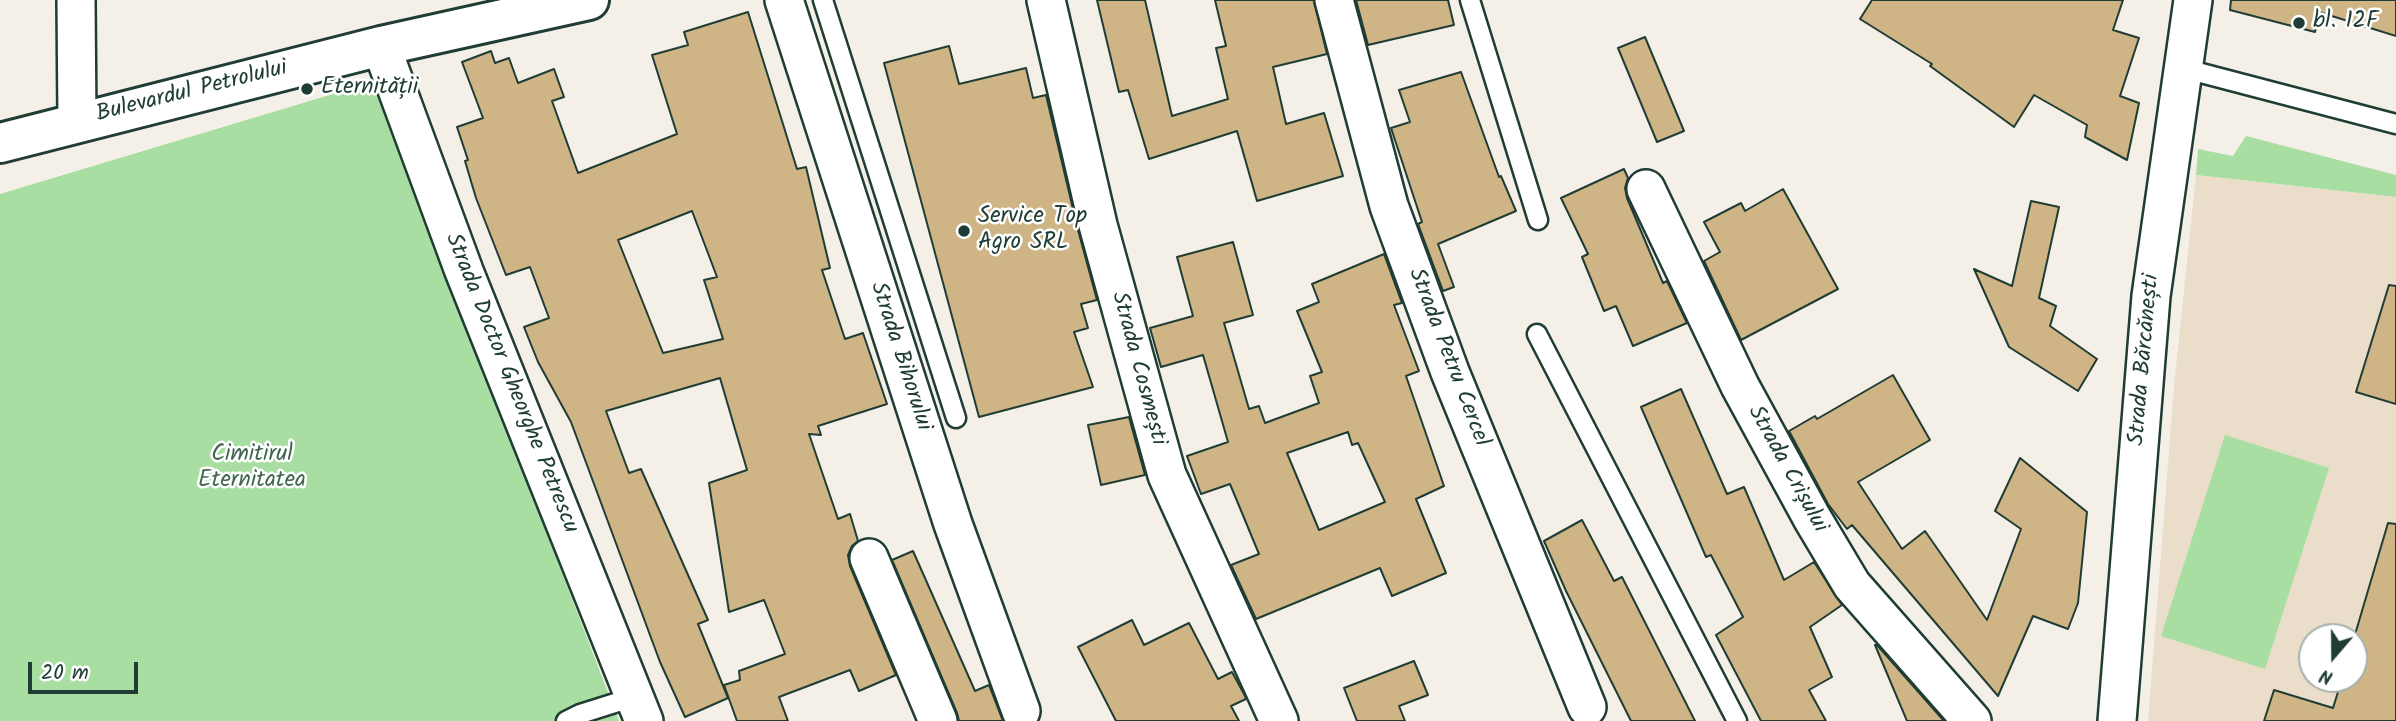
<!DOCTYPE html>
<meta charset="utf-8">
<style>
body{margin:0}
#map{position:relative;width:2396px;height:721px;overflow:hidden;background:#f5f0e7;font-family:Kalam,sans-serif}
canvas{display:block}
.north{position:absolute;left:2298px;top:623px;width:70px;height:70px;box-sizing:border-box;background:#fff;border:2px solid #a5b1ae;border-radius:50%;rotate:200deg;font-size:19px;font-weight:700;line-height:28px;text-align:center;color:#1f3d34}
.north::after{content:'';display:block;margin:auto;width:24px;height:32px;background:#1f3d34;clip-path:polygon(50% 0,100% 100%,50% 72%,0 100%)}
.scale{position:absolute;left:28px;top:662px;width:110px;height:32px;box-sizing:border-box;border:4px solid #1f3d34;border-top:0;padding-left:9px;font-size:21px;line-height:24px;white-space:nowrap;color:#1f3d34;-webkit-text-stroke:5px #fff;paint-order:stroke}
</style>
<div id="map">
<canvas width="2396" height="721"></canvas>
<div class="north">N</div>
<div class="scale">20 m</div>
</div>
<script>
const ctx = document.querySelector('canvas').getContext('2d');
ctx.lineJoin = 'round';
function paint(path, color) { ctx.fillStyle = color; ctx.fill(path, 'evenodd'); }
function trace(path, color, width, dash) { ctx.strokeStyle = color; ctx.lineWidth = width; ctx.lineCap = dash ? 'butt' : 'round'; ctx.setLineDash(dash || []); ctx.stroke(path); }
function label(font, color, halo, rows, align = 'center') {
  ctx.font = font + ' Kalam,sans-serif'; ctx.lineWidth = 5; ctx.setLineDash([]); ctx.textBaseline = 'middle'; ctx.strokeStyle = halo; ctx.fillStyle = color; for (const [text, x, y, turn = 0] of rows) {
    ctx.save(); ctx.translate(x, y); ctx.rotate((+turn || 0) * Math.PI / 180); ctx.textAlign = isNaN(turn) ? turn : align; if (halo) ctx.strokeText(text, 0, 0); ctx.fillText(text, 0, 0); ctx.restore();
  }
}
paint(new Path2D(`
 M2196,175L2396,197V721H2148L2174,386ZM2312,637H2354V679H2312Z`), '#eadeca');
paint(new Path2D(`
 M373,82L619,721H0V194Z
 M2246,136L2396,175V197L2196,175L2198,149L2233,156Z
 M2225,435L2329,468L2265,669L2161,636Z`), '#a8dea1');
const building = new Path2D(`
 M1097,0H1145L1172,116L1228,99L1216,48L1226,46L1215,0H1314L1327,54L1273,67L1286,124L1324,113L1343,176L1257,201L1237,131L1149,159L1128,90L1119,92Z
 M1356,0H1448L1454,25L1368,45Z
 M1872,0H2123L2113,30L2139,38L2120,96L2139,103L2127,160L2085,137L2087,125L2034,95L2014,127L1930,66L1932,64L1860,19Z
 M2231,0H2396V36L2319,12L2315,32L2230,10Z
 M748,12L797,169L806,167L830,268L822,270L845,339L863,333L887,404L818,426L821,435L809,434L838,519L850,514L858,541L852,546L848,555L850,566L896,675L859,691L850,670L779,697L788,721H737L724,685L740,680L739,671L785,654L764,600L729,612L709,483L747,470L720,378L606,411L629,473L641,469L708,620L698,624L728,698L685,717L660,662L571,422L538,362L524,327L549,318L530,267L506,275L476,198L465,161L468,160L457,127L483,118L462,62L491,51L495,63L509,58L518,83L554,69L564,97L552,101L578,173L677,134L652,55L688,45L684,32ZM692,211L717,277L704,280L723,339L663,353L618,240Z
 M1645,37L1684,131L1657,142L1618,48Z
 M949,46L959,84L1026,68L1033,98L1046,95L1078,230L1097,300L1081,304L1088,328L1074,332L1093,387L979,417L884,63Z
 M1461,72L1499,177L1501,176L1516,211L1438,244L1454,287L1443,291L1418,224L1422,222L1391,128L1410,122L1399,90Z
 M1624,169L1628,178L1625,188L1627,198L1663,283L1667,281L1687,323L1633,346L1616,306L1604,311L1582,257L1588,254L1561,198Z
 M1783,189L1838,289L1741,340L1704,261L1720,252L1704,222L1741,203L1745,211Z
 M2031,201L2059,207L2039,298L2056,306L2050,326L2097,359L2078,391L2009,347L1974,269L2012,286Z
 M1233,242L1253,315L1224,323L1249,409L1259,406L1265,423L1319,403L1310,376L1322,372L1297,311L1319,302L1312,284L1384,254L1402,303L1394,305L1419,371L1406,376L1444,486L1416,499L1446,573L1392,596L1380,568L1256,619L1231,565L1259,554L1230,484L1201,494L1187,456L1228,442L1203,355L1161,367L1150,328L1193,316L1177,257ZM1348,432L1352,445L1358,443L1385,502L1319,530L1287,453Z
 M2389,285L2396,286V404L2356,392Z
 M1893,375L1930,440L1858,482L1902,549L1925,531L1987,620L2021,529L1995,511L2020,458L2087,512L2078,603L2068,629L2033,616L1998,696L1852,525L1847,529L1828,504L1789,431L1815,416L1817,419Z
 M1681,389L1727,494L1744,487L1784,580L1814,562L1842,605L1810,627L1832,677L1809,690L1826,721H1761L1716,635L1743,617L1711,555L1706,557L1641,407Z
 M1129,417L1145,475L1101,485L1088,425Z
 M1582,520L1614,581L1622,577L1695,721H1631L1566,591L1544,541Z
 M2388,523L2396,524V721H2264L2274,690L2333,708L2342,679H2354V638Z
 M913,551L975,691L989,685L1003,721H959L957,713L892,560Z
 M1132,620L1144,645L1189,623L1218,679L1232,672L1244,694L1246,699L1231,706L1239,721H1116L1078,647Z
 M1875,645H1877L1944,721H1907Z
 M1414,661L1428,695L1399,706L1405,721H1357L1344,688Z`);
paint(building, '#cfb485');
trace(building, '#1f3d34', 2);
const lane = new Path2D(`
 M823,0L956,418
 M1470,0L1538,220
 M2182,68L2396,124
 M1537,334L1737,721
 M566,721L580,714L634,697`);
const street = new Path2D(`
 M76,0L77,122
 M784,0L953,524L1021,711
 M1046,0L1098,225L1167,475L1279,721
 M1334,0L1389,206L1450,372L1587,707
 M381,46L464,271L644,721
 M1646,189L1740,386L1812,518L1852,585L1972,721
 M869,558L938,721
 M2117,721L2151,296L2193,0`);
const secondary = new Path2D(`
 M0,143L381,46L589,0`);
trace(lane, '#1f3d34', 23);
trace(street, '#1f3d34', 42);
trace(secondary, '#1f3d34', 44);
trace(lane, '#fff', 18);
trace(street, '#fff', 37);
trace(secondary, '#fff', 38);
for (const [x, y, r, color] of [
 [2299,23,7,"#1f3d34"],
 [307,89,7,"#1f3d34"],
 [964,231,7,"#1f3d34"]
]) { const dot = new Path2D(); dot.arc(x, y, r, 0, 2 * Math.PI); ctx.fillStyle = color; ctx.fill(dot); trace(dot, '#fff', 2.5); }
label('23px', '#1f3d34', '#fff', [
 ["bl. 12F",2313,23],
 ["Eternității",321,89],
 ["Service Top",978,218],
 ["Agro SRL",978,244]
], 'left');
label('23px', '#1f3d34', '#fff', [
 ["Bulevardul Petrolului",192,93,-14],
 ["Strada Bihorului",899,357,72],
 ["Strada Petru Cercel",1447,358,69],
 ["Strada Bărcănești",2146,360,-85],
 ["Strada Cosmești",1137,369,75],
 ["Strada Doctor Gheorghe Petrescu",510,384,68],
 ["Strada Crișului",1786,470,61]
]);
label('23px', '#41654f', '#fff', [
 ["Cimitirul",252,456],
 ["Eternitatea",252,482]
]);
</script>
